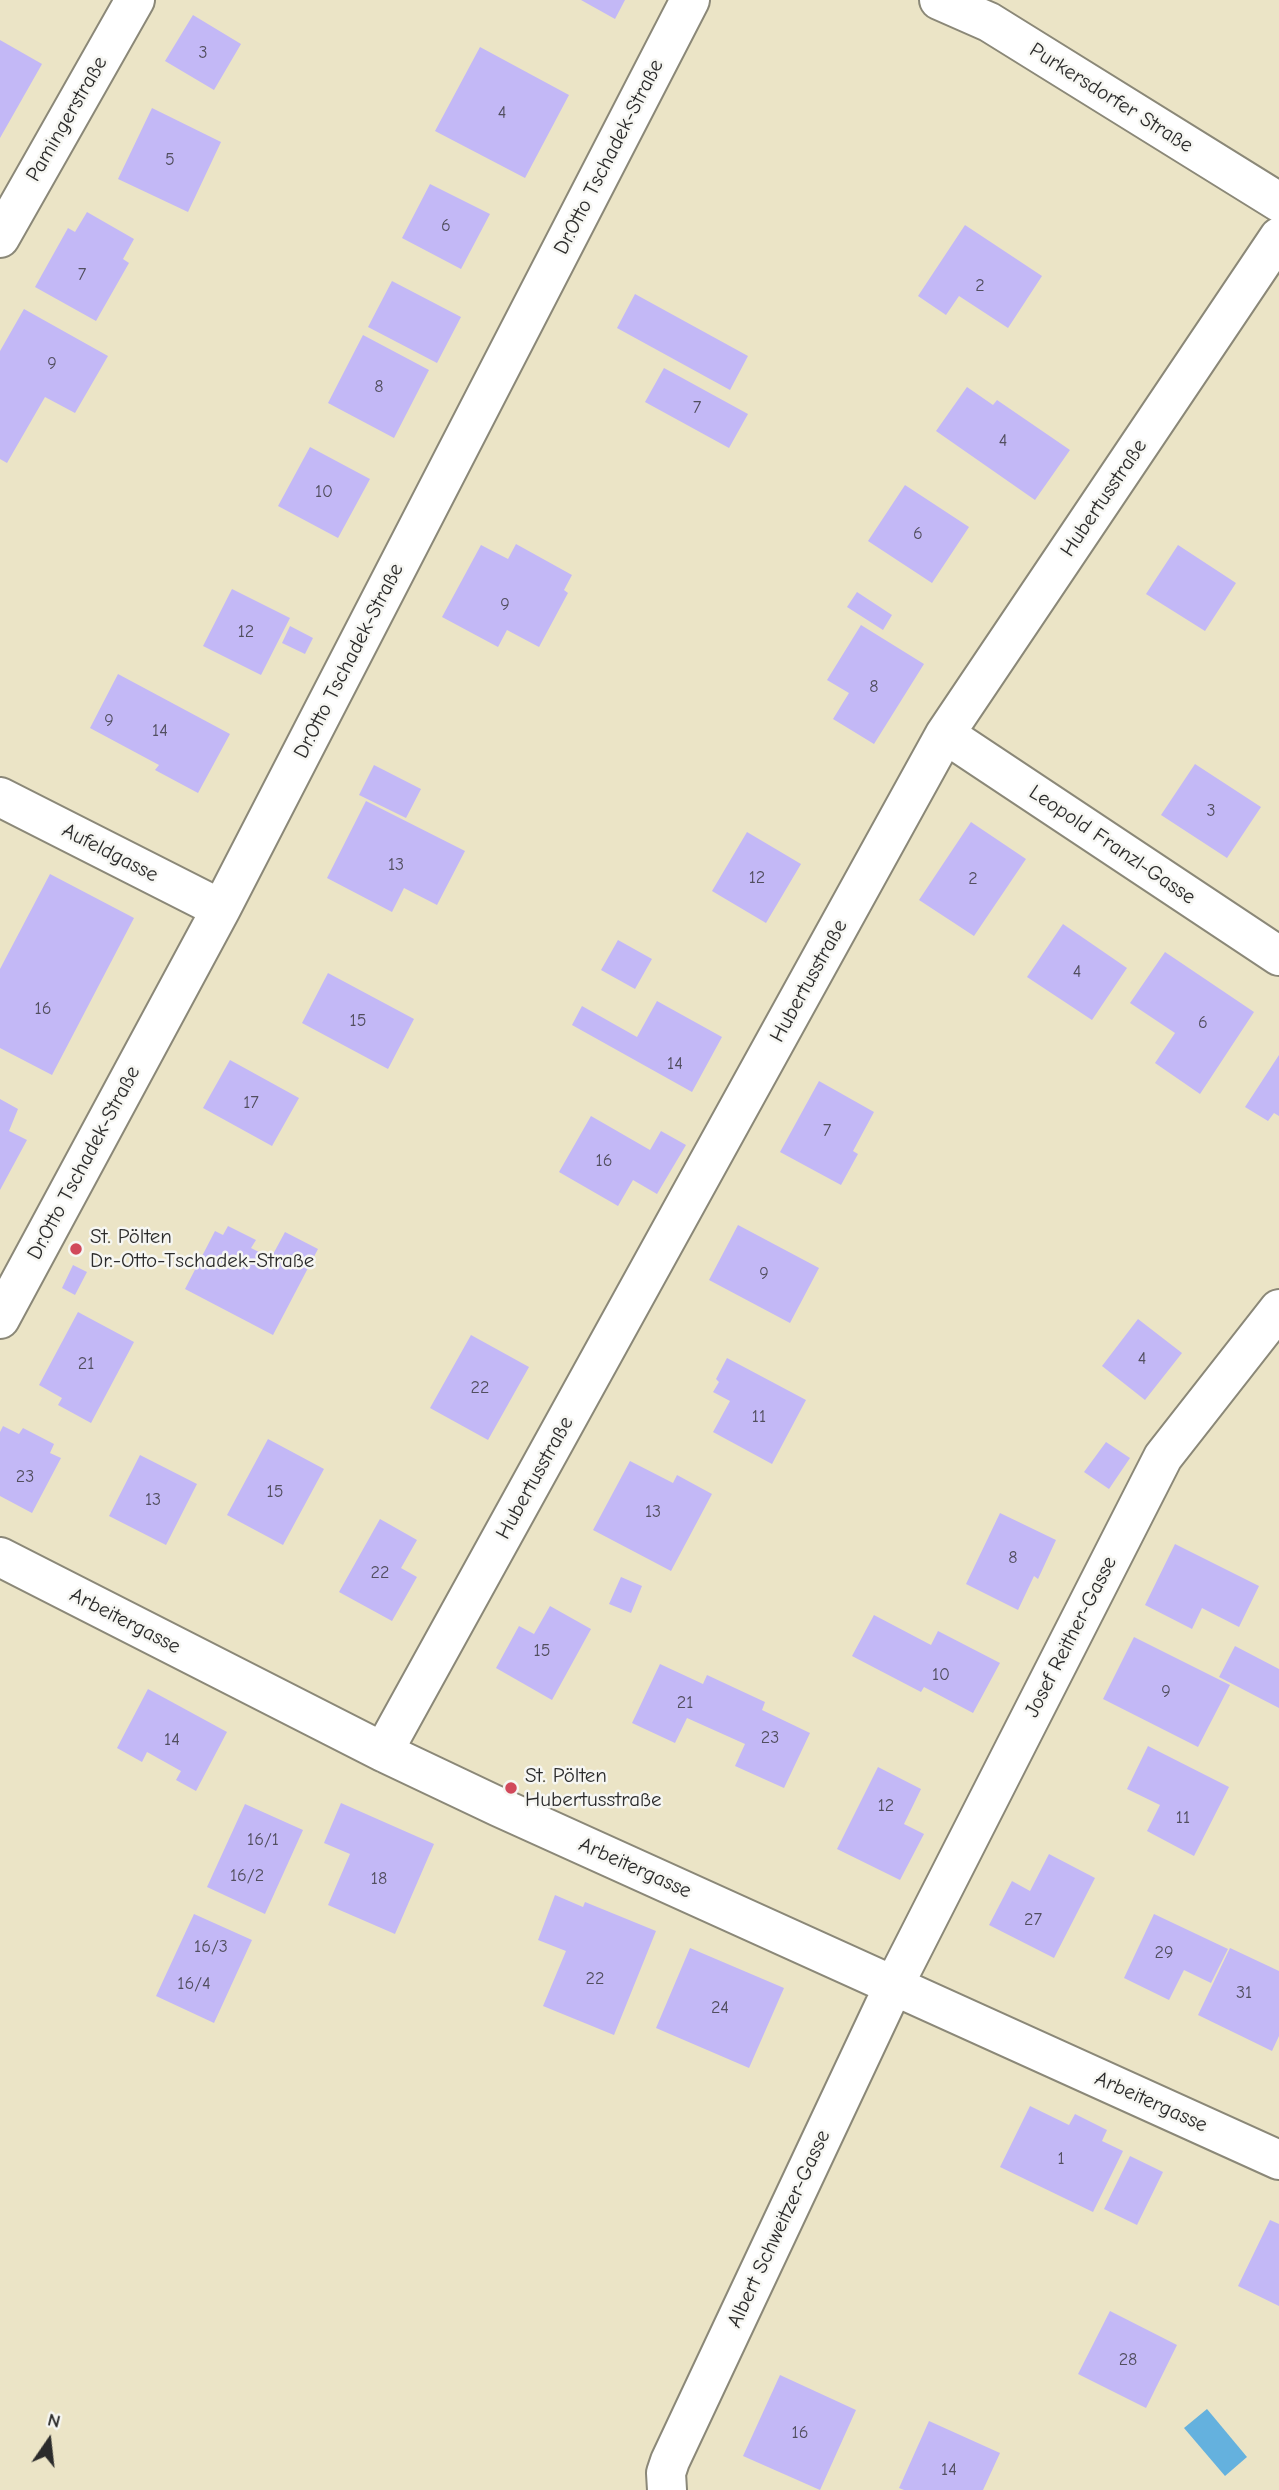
<!DOCTYPE html>
<meta charset="utf-8">
<style>
body{margin:0}
#map{position:relative;width:1279px;height:2490px;overflow:hidden;background:#ebe4c6;font-family:"Comic Neue",sans-serif}
canvas{display:block}
.north{position:absolute;left:14px;top:2406px;width:70px;height:70px;-webkit-text-stroke:5px #f6f6f2;paint-order:stroke;rotate:14deg;font-size:19px;font-weight:700;line-height:28px;text-align:center;color:#2b2b2b}
.north::after{content:'';display:block;margin:auto;width:24px;height:32px;background:#2b2b2b;clip-path:polygon(50% 0,100% 100%,50% 72%,0 100%)}
</style>
<div id="map">
<canvas width="1279" height="2490"></canvas>
<div class="north">N</div>
</div>
<script>
const ctx = document.querySelector('canvas').getContext('2d');
ctx.lineJoin = 'round';
function paint(path, color) { ctx.fillStyle = color; ctx.fill(path, 'evenodd'); }
function trace(path, color, width, dash) { ctx.strokeStyle = color; ctx.lineWidth = width; ctx.lineCap = dash ? 'butt' : 'round'; ctx.setLineDash(dash || []); ctx.stroke(path); }
function label(font, color, halo, rows, align = 'center') {
  ctx.font = font + ' "Comic Neue",sans-serif'; ctx.lineWidth = 5; ctx.setLineDash([]); ctx.textBaseline = 'middle'; ctx.strokeStyle = halo; ctx.fillStyle = color; for (const [text, x, y, turn = 0] of rows) {
    ctx.save(); ctx.translate(x, y); ctx.rotate((+turn || 0) * Math.PI / 180); ctx.textAlign = isNaN(turn) ? turn : align; if (halo) ctx.strokeText(text, 0, 0); ctx.fillText(text, 0, 0); ctx.restore();
  }
}
paint(new Path2D(`
 M1207,2409L1247,2457L1225,2476L1184,2428Z`), '#64b1de');
paint(new Path2D(`
 M581,0H625L615,19Z
 M193,15L241,44L214,90L165,61Z
 M0,40L42,64L0,138Z
 M480,47L569,95L525,178L435,131Z
 M152,108L221,142L188,212L118,179Z
 M430,184L490,214L461,269L402,238Z
 M87,212L134,239L123,259L129,263L96,321L35,287L68,228L75,232Z
 M965,225L1042,276L1008,328L959,296L946,315L918,296Z
 M392,281L461,317L437,363L368,327Z
 M635,294L748,356L730,390L617,328Z
 M24,309L108,356L75,413L45,397L7,463L0,459V351Z
 M363,335L429,370L394,438L328,403Z
 M664,368L748,414L729,448L645,402Z
 M967,387L993,405L997,400L1070,450L1035,500L936,431Z
 M310,447L370,479L338,538L278,506Z
 M905,485L969,527L932,583L868,541Z
 M516,544L572,575L564,590L568,593L539,647L507,630L498,647L442,617L481,545L508,559Z
 M1178,545L1236,583L1205,631L1146,594Z
 M232,589L290,618L261,675L203,646Z
 M857,592L892,615L883,630L847,607Z
 M861,625L924,664L874,744L833,719L849,693L827,680Z
 M290,626L313,638L305,654L282,643Z
 M118,674L230,734L198,793L155,770L159,765L90,728Z
 M1195,764L1261,807L1227,858L1161,815Z
 M374,765L421,789L406,818L359,795Z
 M366,801L465,851L437,905L404,888L392,912L327,878Z
 M971,822L1026,859L974,936L919,900Z
 M747,832L801,864L766,923L712,891Z
 M50,874L134,918L52,1075L0,1048V969Z
 M1063,924L1127,968L1092,1020L1027,977Z
 M618,940L652,959L635,989L601,970Z
 M1165,952L1254,1012L1200,1094L1155,1063L1175,1033L1130,1003Z
 M328,973L414,1019L388,1069L302,1023Z
 M657,1001L722,1037L692,1092L572,1025L582,1006L637,1037Z
 M1279,1055V1116L1274,1113L1268,1121L1245,1107Z
 M230,1060L299,1098L272,1146L203,1108Z
 M819,1081L874,1112L853,1151L858,1154L841,1185L780,1152Z
 M0,1099L18,1109L9,1131L27,1140L0,1190Z
 M591,1116L650,1150L661,1131L686,1145L657,1194L633,1180L618,1206L559,1172Z
 M738,1225L819,1268L790,1323L709,1280Z
 M228,1226L256,1240L251,1248L271,1258L285,1232L318,1249L273,1335L185,1289L215,1231L223,1235Z
 M73,1265L87,1272L75,1295L62,1288Z
 M78,1312L134,1342L91,1423L58,1405L62,1398L39,1385Z
 M1138,1319L1182,1353L1145,1400L1102,1366Z
 M471,1335L529,1367L488,1440L430,1408Z
 M727,1358L806,1400L772,1464L713,1432L730,1401L713,1392L719,1382L716,1379Z
 M3,1426L19,1434L23,1428L54,1444L50,1453L61,1458L32,1513L0,1496V1432Z
 M268,1439L324,1469L283,1545L227,1515Z
 M1106,1442L1130,1458L1109,1489L1084,1472Z
 M140,1455L197,1484L166,1545L109,1516Z
 M630,1461L673,1483L677,1475L712,1494L671,1571L593,1530Z
 M1000,1513L1056,1540L1038,1579L1034,1576L1018,1610L966,1584Z
 M380,1519L417,1540L401,1568L417,1577L392,1621L339,1592Z
 M1175,1544L1259,1586L1239,1627L1202,1608L1192,1629L1145,1605Z
 M621,1577L642,1586L631,1613L609,1604Z
 M550,1606L591,1629L552,1700L496,1668L519,1626L534,1634Z
 M874,1615L931,1645L938,1631L1000,1663L973,1713L924,1687L921,1692L852,1656Z
 M1134,1637L1230,1685L1198,1747L1103,1699Z
 M1235,1646L1279,1669V1708L1219,1677Z
 M660,1664L703,1684L707,1675L765,1702L762,1710L810,1733L784,1788L735,1766L745,1744L687,1718L675,1743L632,1723Z
 M148,1689L227,1732L196,1791L176,1780L181,1771L147,1752L142,1762L117,1748Z
 M1148,1746L1229,1787L1194,1856L1147,1831L1160,1805L1127,1789Z
 M878,1767L921,1789L904,1824L924,1834L900,1880L837,1849Z
 M341,1803L434,1844L395,1934L328,1905L350,1854L324,1843Z
 M245,1804L303,1830L265,1914L207,1887Z
 M1049,1854L1095,1878L1054,1958L989,1925L1012,1881L1030,1891Z
 M555,1895L583,1907L585,1902L656,1931L614,2035L543,2006L566,1951L538,1940Z
 M194,1914L252,1940L214,2023L156,1996Z
 M1154,1914L1228,1949L1211,1983L1184,1970L1169,2000L1124,1978Z
 M690,1948L784,1988L749,2068L656,2028Z
 M1230,1948L1279,1971V2036L1272,2051L1198,2015Z
 M1030,2106L1069,2125L1075,2114L1107,2130L1102,2141L1123,2151L1093,2212L1000,2167Z
 M1130,2156L1163,2172L1137,2225L1104,2209Z
 M1270,2220L1279,2224V2306L1238,2286Z
 M1110,2311L1177,2345L1146,2408L1078,2374Z
 M780,2375L856,2410L820,2490L743,2456Z
 M929,2421L1000,2453L983,2490H904L899,2488Z`), '#c3b8f6');
const minor = new Path2D(`
 M0,238L135,0
 M945,734L1279,956
 M0,797L221,909
 M0,1319L221,909L690,0
 M0,1557L383,1752L499,1807L1279,2160
 M383,1752L945,734L1279,237
 M667,2490L666,2473L670,2461L894,1985L1163,1457L1279,1309`);
const major = new Path2D(`
 M939,0L989,22L1279,202`);
trace(minor, '#8b8878', 42);
trace(major, '#8b8878', 42);
trace(minor, '#fff', 38);
trace(major, '#fff', 38);
for (const [x, y, r, color] of [
 [76,1249,7,"#d1495b"],
 [511,1788,7,"#d1495b"]
]) { const dot = new Path2D(); dot.arc(x, y, r, 0, 2 * Math.PI); ctx.fillStyle = color; ctx.fill(dot); trace(dot, '#f6f6f2', 2.5); }
label('18px', '#514e5e', null, [
 ["3",203,53],
 ["4",502,113],
 ["5",170,160],
 ["6",446,226],
 ["7",82,275],
 ["2",980,286],
 ["9",52,364],
 ["8",379,387],
 ["7",697,408],
 ["4",1003,441],
 ["10",324,492],
 ["6",918,534],
 ["9",505,605],
 ["12",246,632],
 ["8",874,687],
 ["9",109,721],
 ["14",160,731],
 ["3",1211,811],
 ["13",396,865],
 ["12",757,878],
 ["2",973,879],
 ["4",1077,972],
 ["16",43,1009],
 ["15",358,1021],
 ["6",1203,1023],
 ["14",675,1064],
 ["17",251,1103],
 ["7",827,1131],
 ["16",604,1161],
 ["9",764,1274],
 ["4",1142,1359],
 ["21",86,1364],
 ["22",480,1388],
 ["11",759,1417],
 ["23",25,1477],
 ["15",275,1492],
 ["13",153,1500],
 ["13",653,1512],
 ["8",1013,1558],
 ["22",380,1573],
 ["15",542,1651],
 ["10",941,1675],
 ["9",1166,1692],
 ["21",685,1703],
 ["23",770,1738],
 ["14",172,1740],
 ["12",886,1806],
 ["11",1183,1818],
 ["16/1",263,1840],
 ["16/2",247,1876],
 ["18",379,1879],
 ["27",1033,1920],
 ["16/3",211,1947],
 ["29",1164,1953],
 ["22",595,1979],
 ["16/4",194,1984],
 ["31",1244,1993],
 ["24",720,2008],
 ["1",1061,2159],
 ["28",1128,2360],
 ["16",800,2433],
 ["14",949,2470]
]);
label('21px', '#2b2b2b', '#f6f6f2', [
 ["Purkersdorfer Straße",1111,98,32],
 ["Pamingerstraße",67,119,-60],
 ["Dr.Otto Tschadek-Straße",609,157,-63],
 ["Hubertusstraße",1104,498,-56],
 ["Dr.Otto Tschadek-Straße",349,661,-63],
 ["Leopold Franzl-Gasse",1112,845,34],
 ["Aufeldgasse",110,853,27],
 ["Hubertusstraße",809,981,-61],
 ["Dr.Otto Tschadek-Straße",84,1163,-62],
 ["Hubertusstraße",535,1478,-61],
 ["Arbeitergasse",125,1621,27],
 ["Josef Reither-Gasse",1071,1637,-63],
 ["Arbeitergasse",635,1868,24],
 ["Arbeitergasse",1151,2102,24],
 ["Albert Schweitzer-Gasse",779,2229,-65]
]);
label('21px', '#2b2b2b', '#f6f6f2', [
 ["St. Pölten",90,1237],
 ["Dr.-Otto-Tschadek-Straße",90,1261],
 ["St. Pölten",525,1776],
 ["Hubertusstraße",525,1800]
], 'left');
</script>
